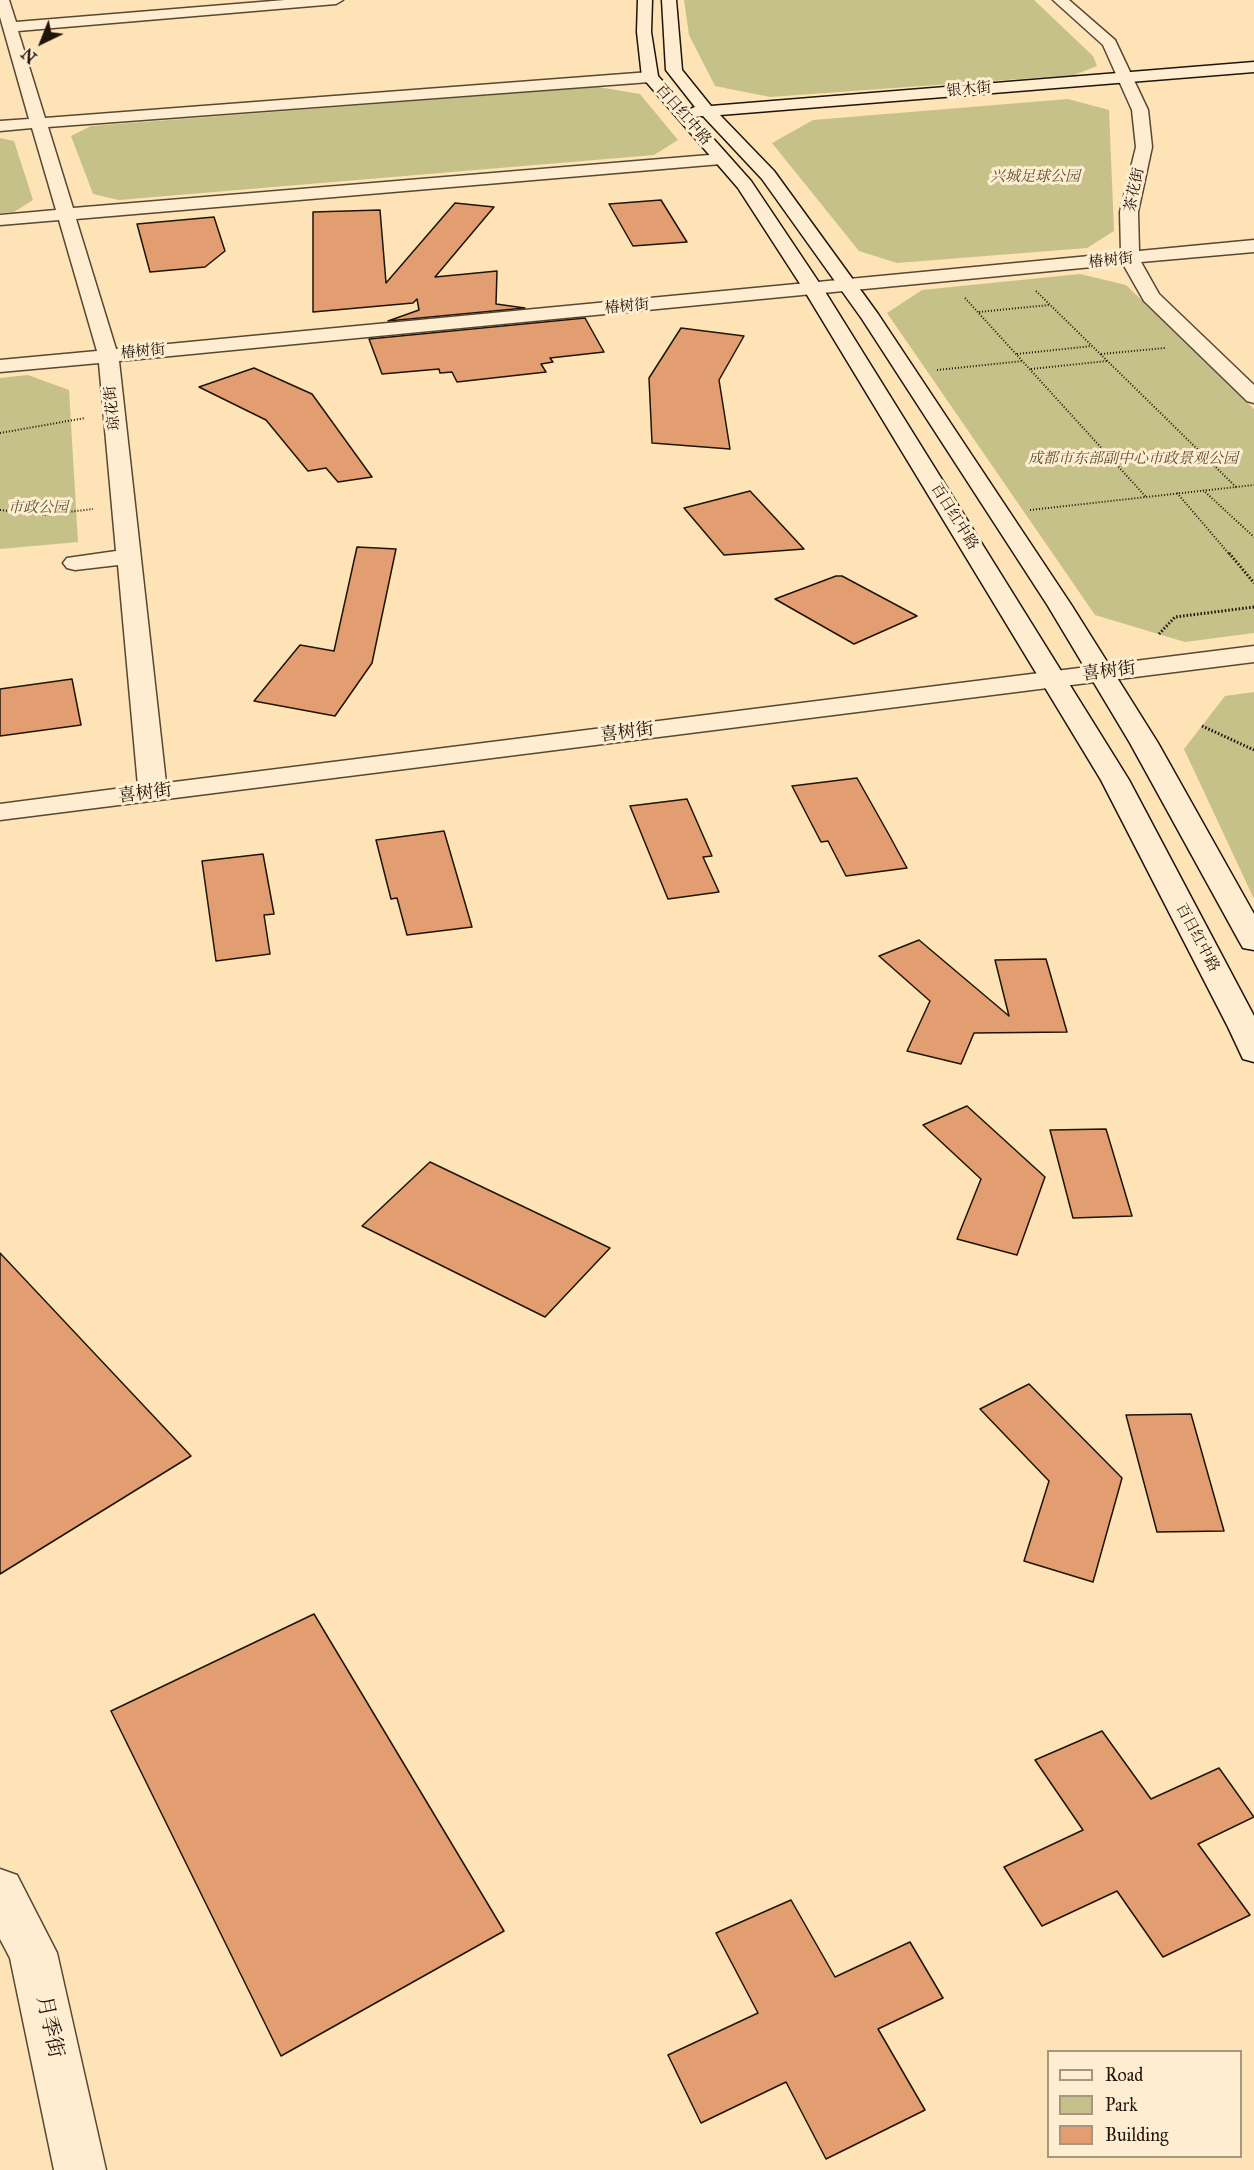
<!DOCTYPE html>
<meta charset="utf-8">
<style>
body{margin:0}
#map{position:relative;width:1254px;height:2170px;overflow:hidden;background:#fde3b6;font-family:"IM FELL Great Primer",serif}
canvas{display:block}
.legend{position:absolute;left:1047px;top:2050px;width:195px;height:108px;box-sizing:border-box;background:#feedd0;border:2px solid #a49680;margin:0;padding:8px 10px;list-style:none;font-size:18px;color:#1e1408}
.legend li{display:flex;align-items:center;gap:12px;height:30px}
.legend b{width:30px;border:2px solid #a49680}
.north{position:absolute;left:12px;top:12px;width:60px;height:60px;-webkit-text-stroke:4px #feedd0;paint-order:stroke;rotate:223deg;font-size:16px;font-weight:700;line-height:24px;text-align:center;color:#1e1408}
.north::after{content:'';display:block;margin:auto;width:21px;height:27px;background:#1e1408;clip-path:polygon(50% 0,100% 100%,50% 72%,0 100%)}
</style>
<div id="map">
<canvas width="1254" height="2170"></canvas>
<ul class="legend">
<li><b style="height:8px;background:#feedd0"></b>Road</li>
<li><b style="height:16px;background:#c6c189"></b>Park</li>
<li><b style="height:16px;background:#e29e70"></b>Building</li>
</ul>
<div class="north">N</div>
</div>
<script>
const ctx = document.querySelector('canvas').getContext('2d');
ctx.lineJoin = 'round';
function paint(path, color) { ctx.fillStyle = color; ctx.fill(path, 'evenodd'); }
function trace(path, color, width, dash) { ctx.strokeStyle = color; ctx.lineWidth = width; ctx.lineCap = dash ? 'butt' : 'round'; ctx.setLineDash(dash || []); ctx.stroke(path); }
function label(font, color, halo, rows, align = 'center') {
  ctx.font = font + ' "IM FELL Great Primer","Noto Serif SC",serif'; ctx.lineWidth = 6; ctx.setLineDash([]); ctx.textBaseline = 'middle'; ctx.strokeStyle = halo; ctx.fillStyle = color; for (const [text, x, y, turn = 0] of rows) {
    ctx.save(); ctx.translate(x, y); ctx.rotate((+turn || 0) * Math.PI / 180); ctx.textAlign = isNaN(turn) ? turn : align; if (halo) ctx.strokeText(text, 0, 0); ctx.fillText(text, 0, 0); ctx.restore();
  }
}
paint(new Path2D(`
 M684,0H1034L1093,56L1097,66L1074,75L770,97L715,86L689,35Z
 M598,87L640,94L678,140L654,155L119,200L93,194L71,136L91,126Z
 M1068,99L1109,110L1114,231L1087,248L897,263L859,251L772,143L813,120Z
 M0,138L14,141L33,200L14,212L0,213Z
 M1080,274L1126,285L1254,409V633L1185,642L1095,615L887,313L922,290Z
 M28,375L69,390L78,542L0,549V378Z
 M1254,692V899L1184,749L1225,696Z`), '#c6c189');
const building = new Path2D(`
 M661,200L687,242L633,246L609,204Z
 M455,203L494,207L435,277L497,271L496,304L525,308L388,321L419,310L417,299L413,303L313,312V212L380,210L386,283Z
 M214,217L225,251L205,267L150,272L137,224Z
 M585,318L604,352L550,358L553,362L541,364L546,372L457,382L452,372L440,373L439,369L382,374L369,339Z
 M681,328L744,336L719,380L730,449L652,443L649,378Z
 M254,368L312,394L372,477L338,482L326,468L308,471L266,420L199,387Z
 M750,491L804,549L724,555L684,508Z
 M357,547L396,549L372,663L335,716L254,701L300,645L334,651Z
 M836,576H842L917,616L854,644L775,599Z
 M72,679L81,725L0,736V689Z
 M857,778L888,833L907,868L846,876L828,841L821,842L792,786Z
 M687,799L712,856L703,857L719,892L668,899L630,806Z
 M444,831L472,927L407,935L397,898L391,899L376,840Z
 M263,854L274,914L264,915L270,954L216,961L202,861Z
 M919,940L1009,1016L995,960L1046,959L1067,1032L974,1033L961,1064L907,1051L930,1001L879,956Z
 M967,1106L1045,1177L1017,1255L957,1239L981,1179L923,1125Z
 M1106,1129L1132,1216L1073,1218L1050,1130Z
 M430,1162L610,1248L545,1317L362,1226Z
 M0,1253L191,1456L0,1574Z
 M1029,1384L1122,1478L1093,1582L1024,1561L1049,1481L980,1409Z
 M1191,1414L1224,1531L1157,1532L1126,1415Z
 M314,1614L504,1931L281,2056L111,1711Z
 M1102,1731L1151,1799L1219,1768L1254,1817L1198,1844L1250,1915L1163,1957L1117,1891L1042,1926L1004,1867L1083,1830L1035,1760Z
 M791,1900L835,1977L910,1942L943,1998L878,2029L925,2110L826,2159L786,2082L701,2123L668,2055L758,2013L716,1933Z`);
paint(building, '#e29e70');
trace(building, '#1e1408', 1.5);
const street = new Path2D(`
 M0,0H9L16,22L285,0H343L336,4L18,31L45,118L650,72L658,77L650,82L48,127L73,208L721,154L729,159L721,164L76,219L116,349L1121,253L1120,212L1136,147L1132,110L1103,45L1053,0H1069L1115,40L1148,110L1152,147L1138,212L1139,251L1254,240V252L1141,262L1159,294L1254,385V403L1247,401L1144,301L1123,264L119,361L166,783L1254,646V662L0,820V804L138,786L118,565L75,570L67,568L63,563L67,558L116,551L99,363L0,372V360L97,351L59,220L0,225V215L56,210L32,128L0,131V121L29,119L0,17Z
 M0,1869L17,1875L57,1953L106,2170H54L10,1958L0,1939Z`);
const secondary = new Path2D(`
 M638,0H652L651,32L658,76L688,110L695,107L666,70L662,0H676L682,70L711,106L1254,62V72L720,115L774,171L878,314L1072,606L1158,743L1254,914V950L1243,948L1239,941L1130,743L1048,606L862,319L762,179L703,116L694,117L751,181L824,290L1129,780L1254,1016V1062L1243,1059L1228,1027L1101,780L804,290L738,188L642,77L637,32Z`);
trace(street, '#564834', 3);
trace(secondary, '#1e1408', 3);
trace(new Path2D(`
 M1036,291L1236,487
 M965,298L1146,497
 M979,312L1049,305
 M1017,354L1092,346
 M1101,354L1165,348
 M1031,369L1107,361
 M937,370L1023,361
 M0,433L85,418
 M1203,490L1254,537
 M1177,493L1230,555
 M0,510L43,515L93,509
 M1030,510L1254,485`), '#1e1408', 2, [1, 2]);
trace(new Path2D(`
 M1229,553L1254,583
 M1159,634L1175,617L1254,607
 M1202,726L1254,750`), '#1e1408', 3, [1.5, 2]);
paint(street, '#feedd0');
paint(secondary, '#feedd0');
label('15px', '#1e1408', '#feedd0', [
 ["银木街",969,90,-5],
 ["百日红中路",683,115,49],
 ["茶花街",1135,190,-78],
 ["椿树街",1111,261,-6],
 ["椿树街",627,307,-5],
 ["椿树街",143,352,-5],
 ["琼花街",113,408,-96],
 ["百日红中路",954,517,58],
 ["百日红中路",1197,938,62]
]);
label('italic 15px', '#595135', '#feedd0', [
 ["兴城足球公园",1035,177],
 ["成都市东部副中心市政景观公园",1133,459],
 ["市政公园",38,508]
]);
label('18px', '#1e1408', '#feedd0', [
 ["喜树街",1109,672,-7],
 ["喜树街",627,733,-7],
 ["喜树街",145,794,-7]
]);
label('21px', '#1e1408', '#feedd0', [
 ["月季街",49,2027,78]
]);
</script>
